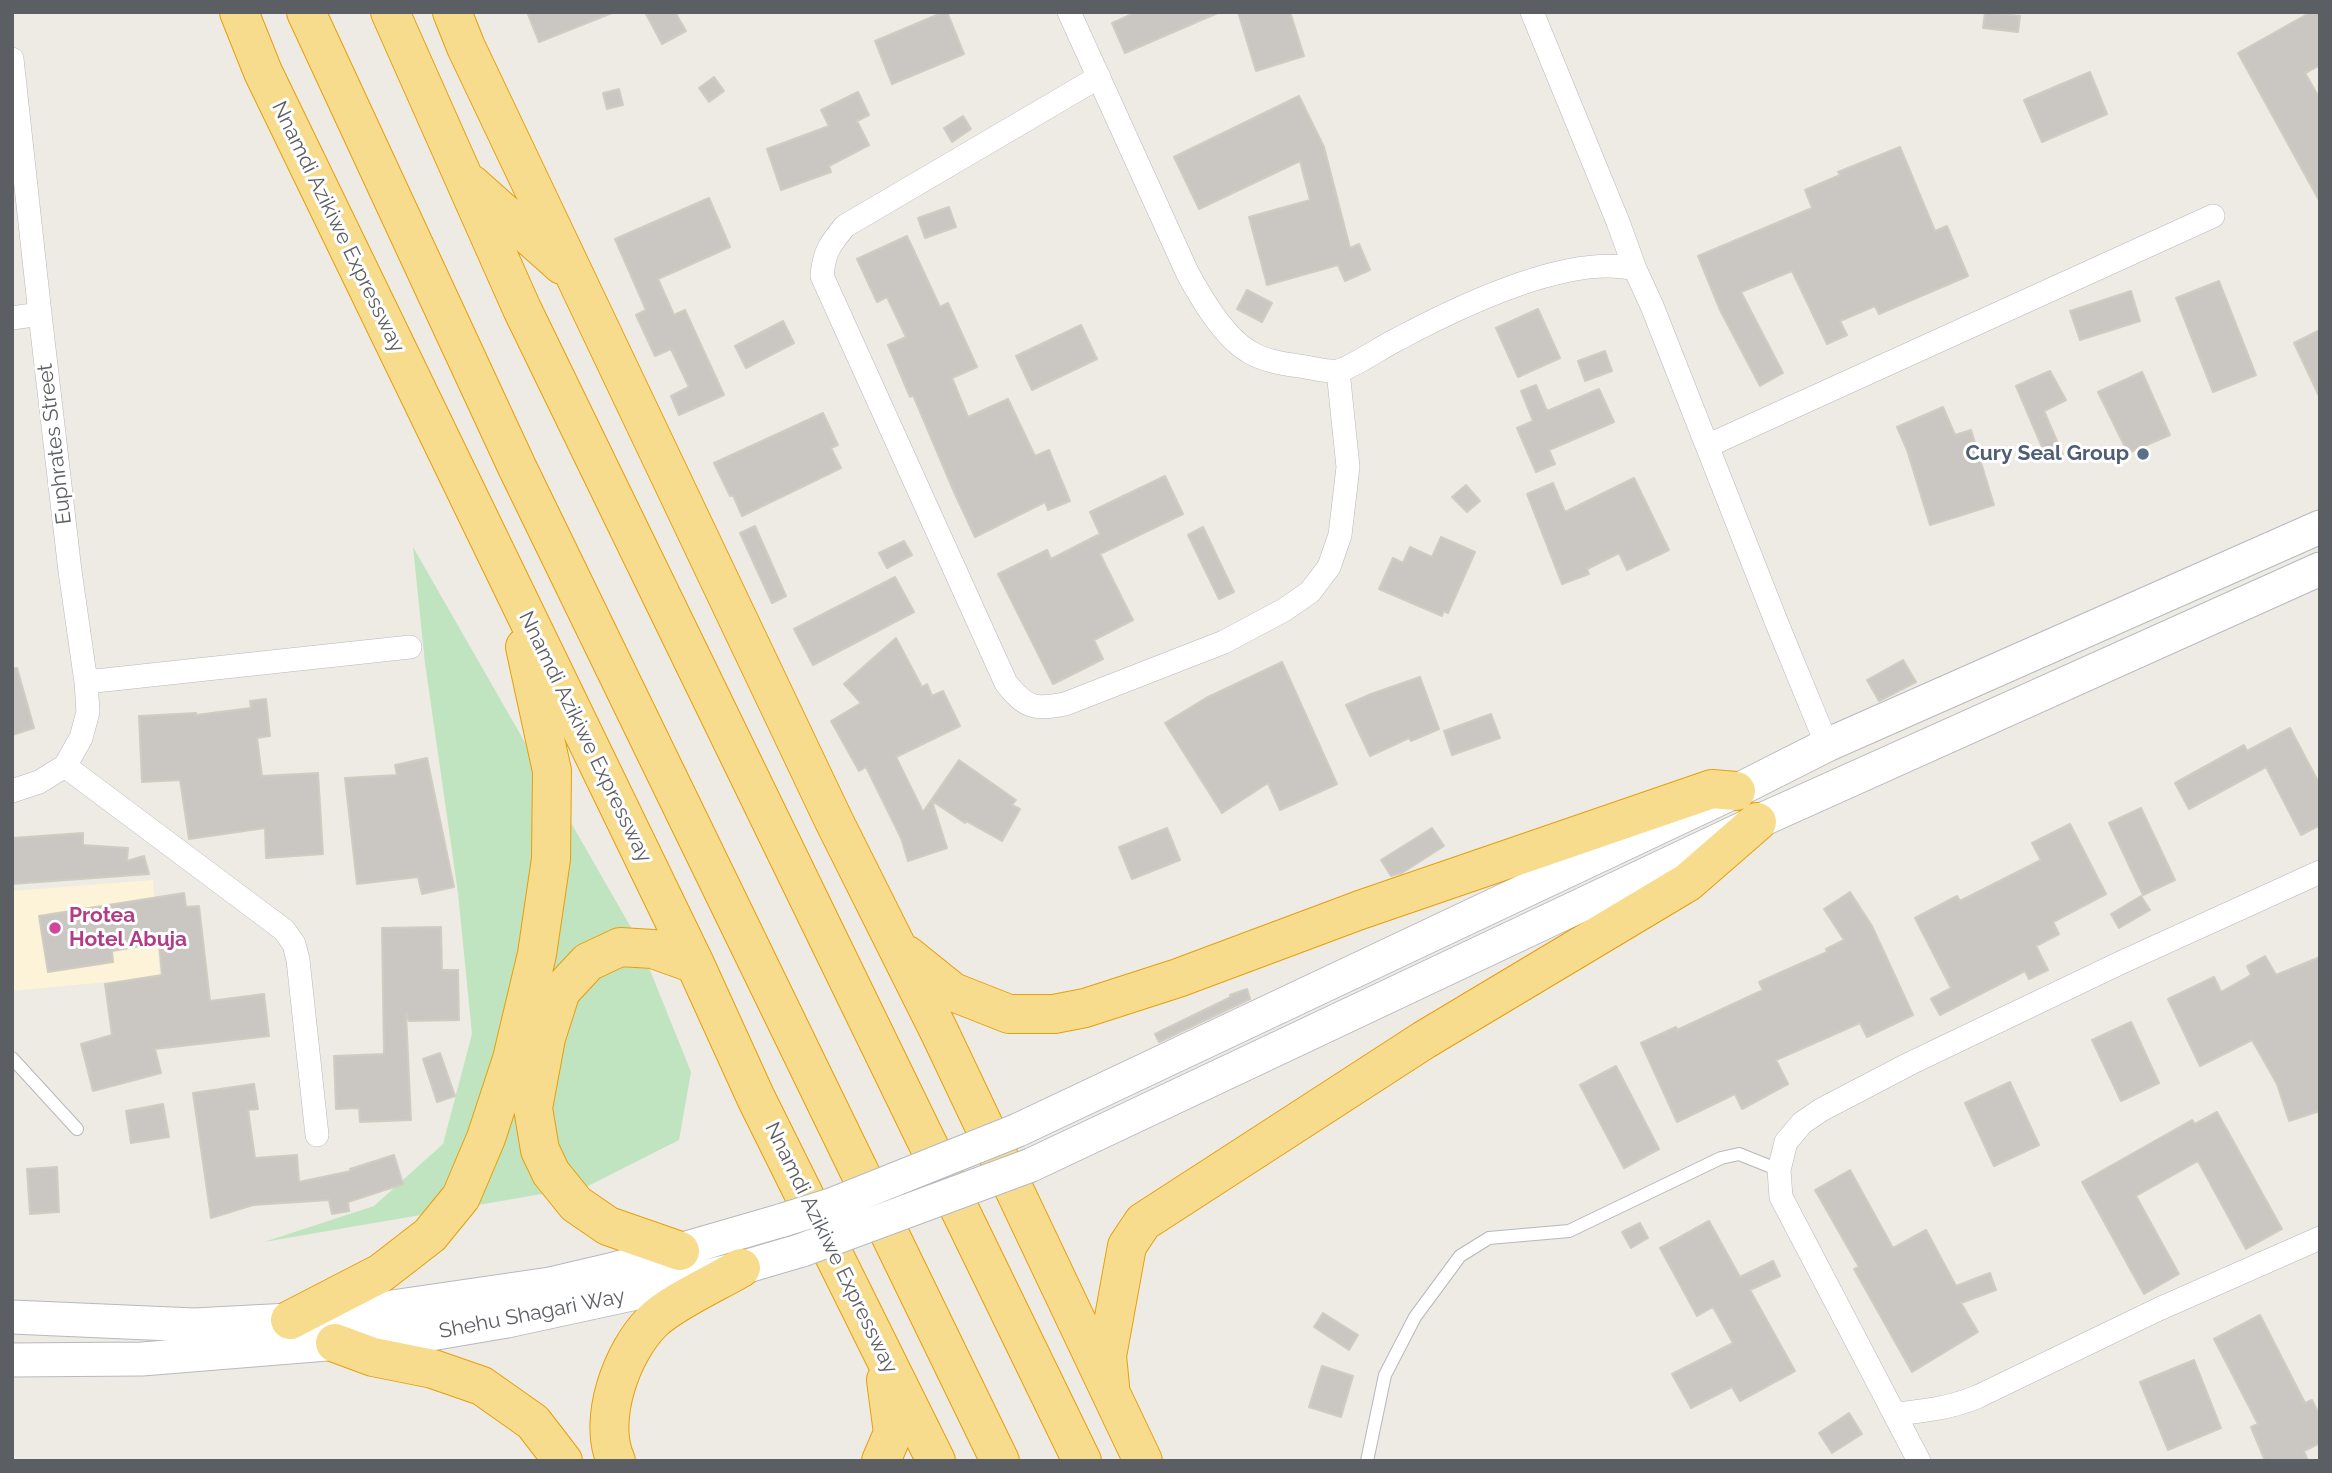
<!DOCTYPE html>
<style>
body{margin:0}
#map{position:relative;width:2332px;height:1473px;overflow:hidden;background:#edebe3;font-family:Raleway,sans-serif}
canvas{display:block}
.frame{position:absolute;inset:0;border:14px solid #5b5e63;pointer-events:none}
</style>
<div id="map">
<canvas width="2332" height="1473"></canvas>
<div class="frame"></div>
</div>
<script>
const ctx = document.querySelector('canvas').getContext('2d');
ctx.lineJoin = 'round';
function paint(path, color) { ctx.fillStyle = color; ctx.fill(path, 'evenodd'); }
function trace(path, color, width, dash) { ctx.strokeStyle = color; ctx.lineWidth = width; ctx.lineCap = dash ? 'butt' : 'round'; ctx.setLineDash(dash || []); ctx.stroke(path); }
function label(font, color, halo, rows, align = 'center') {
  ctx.font = font + ' Raleway,sans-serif'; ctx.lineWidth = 6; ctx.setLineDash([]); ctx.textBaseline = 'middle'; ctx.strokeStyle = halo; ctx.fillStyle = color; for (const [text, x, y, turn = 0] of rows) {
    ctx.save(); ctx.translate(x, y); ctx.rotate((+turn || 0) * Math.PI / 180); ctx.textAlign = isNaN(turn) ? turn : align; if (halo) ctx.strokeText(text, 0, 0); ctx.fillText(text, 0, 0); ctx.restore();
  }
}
paint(new Path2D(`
 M153,880L160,977L12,991V891Z`), '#fcf3d8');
paint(new Path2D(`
 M413,547L637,938L691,1072L679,1140L588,1186L264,1242L374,1206L443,1144L472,1034L458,893L425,663Z`), '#c0e4c0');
const building = new Path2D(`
 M527,12H612V13L539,42Z
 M645,12H675L686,31L662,44Z
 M944,12H947L964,54L892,84L875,41Z
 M1137,12H1220L1125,53L1112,23Z
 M1238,12H1290L1304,56L1256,71Z
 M1985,12L2020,16L2018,32L1983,28Z
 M2311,12H2320V65L2305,73L2320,99V202L2238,53Z
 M2090,72L2107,114L2042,142L2024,100Z
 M714,77L724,91L709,102L699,88Z
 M619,89L623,105L607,109L603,93Z
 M858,92L869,115L857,121L869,145L829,166L831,172L781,190L767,149L829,126L821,110Z
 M1299,96L1324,147L1350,248L1359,244L1370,270L1345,281L1338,265L1267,285L1249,217L1310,200L1300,161L1199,209L1174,157Z
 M963,116L971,129L952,142L944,128Z
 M1900,147L1935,231L1947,226L1968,276L1879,314L1875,306L1840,321L1847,335L1827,344L1792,271L1741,292L1783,373L1760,386L1720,310L1698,256L1812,208L1805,190L1840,175L1838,172Z
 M709,198L730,247L658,279L674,315L685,310L724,395L679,415L671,396L689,387L671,349L655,356L636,315L646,310L615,239Z
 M949,207L956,227L925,238L918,218Z
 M907,236L940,307L948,303L977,367L952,378L968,417L1008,399L1035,456L1049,450L1070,501L1048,510L1045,502L975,537L954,492L913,395L910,397L888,345L906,337L887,297L877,302L857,259Z
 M2219,281L2256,375L2213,392L2176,298Z
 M1247,290L1272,303L1262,322L1237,309Z
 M2131,291L2140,321L2080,340L2070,311Z
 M1538,309L1560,358L1518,377L1496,328Z
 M783,321L794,343L746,368L735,346Z
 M1081,325L1097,359L1032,390L1016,356Z
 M2320,330V398L2294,343Z
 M1605,351L1612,371L1585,381L1578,361Z
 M2050,371L2066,400L2044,411L2063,455L2048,461L2016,386Z
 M2142,372L2170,435L2128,453L2098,392Z
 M1536,385L1547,411L1599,389L1614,422L1549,450L1555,464L1536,472L1517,428L1533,421L1521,391Z
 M1943,407L1955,435L1971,430L1994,505L1930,525L1907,450L1897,427Z
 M823,413L838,445L831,448L841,468L742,516L733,495L730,496L714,463Z
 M1165,476L1183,514L1100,554L1133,620L1094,640L1103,659L1053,684L998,574L1047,550L1051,559L1100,534L1090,512Z
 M1634,478L1669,550L1627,570L1619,553L1587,569L1589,574L1562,584L1527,494L1553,483L1565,512Z
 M1466,485L1480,501L1467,512L1452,497Z
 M755,526L786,596L772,603L740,533Z
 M1203,527L1234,592L1219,599L1188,535Z
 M1441,537L1475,552L1448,613L1444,611L1442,616L1379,589L1393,558L1403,563L1410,547L1432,557Z
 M904,541L912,555L887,568L879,553Z
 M895,577L914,612L813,665L794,629Z
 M896,638L922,687L927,684L932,696L943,691L960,726L896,757L923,812L959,760L1016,800L1012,805L1020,809L1002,841L966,821L965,823L932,801L947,848L908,861L901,838L866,767L859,771L831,721L861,703L844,684Z
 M1903,660L1916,682L1879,701L1867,680Z
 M1282,662L1337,784L1280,810L1268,783L1222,813L1165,723L1206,698Z
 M17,668L34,728L12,735V669Z
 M1420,677L1439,729L1411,741L1409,738L1370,756L1346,705L1371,694Z
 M266,699L270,736L257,738L262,776L318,773L323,854L266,858L265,828L189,839L180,780L142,782L139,716L196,713V715L251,708L250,701Z
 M1491,714L1500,738L1452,755L1444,731Z
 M2290,728L2320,785V825L2301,835L2266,767L2189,809L2175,783L2244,745L2247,751Z
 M427,758L454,887L422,894L418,877L357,884L345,778L397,775L395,765Z
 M2141,808L2175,880L2143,895L2109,823Z
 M2070,824L2106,894L2053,922L2059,934L2036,946L2048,970L2029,979L2025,971L1940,1015L1931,999L1951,988L1915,918L1957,896L1960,901L2041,860L2032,843Z
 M1167,828L1180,860L1132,879L1119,847Z
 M1432,828L1444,846L1402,873L1391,876L1381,860Z
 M83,833V845L128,848L127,861L144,856L149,874L12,884V838Z
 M1850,892L1872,926L1913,1015L1867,1037L1860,1023L1776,1060L1788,1084L1742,1109L1735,1094L1677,1122L1641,1043L1676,1027L1677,1030L1763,990L1759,982L1827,952L1826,949L1844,940L1824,909Z
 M184,893L186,907L199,906L210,1001L264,994L269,1036L155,1049L161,1073L93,1091L81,1044L112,1035L105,984L162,975L159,943L112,951L113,962L48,972L39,916Z
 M2141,896L2150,910L2119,928L2111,914Z
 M441,927L442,970H458L459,1020L409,1021L406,1013L411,1120L360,1122L359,1108L336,1109L334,1056L384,1054L382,928Z
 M2265,956L2276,975L2320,957V1111L2289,1121L2277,1084L2252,1040L2200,1066L2168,999L2214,977L2221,992L2251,975L2247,966Z
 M1247,989L1250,999L1159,1042L1155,1034L1231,997L1230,995Z
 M2131,1022L2159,1083L2121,1101L2092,1040Z
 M440,1053L455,1096L437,1102L423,1059Z
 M1616,1066L1659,1149L1624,1168L1580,1085Z
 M2010,1082L2039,1145L1994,1166L1965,1103Z
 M254,1084L258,1109L248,1110L255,1158L297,1155L299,1182L351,1171L350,1169L394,1155L403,1184L348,1202L349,1211L332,1214L329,1200L253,1205L211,1218L193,1093Z
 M163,1104L169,1137L131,1143L126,1111Z
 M2217,1112L2282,1229L2246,1249L2198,1161L2136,1196L2179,1274L2144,1294L2082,1182L2192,1120L2195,1124Z
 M57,1167L59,1212L30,1214L27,1169Z
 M1850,1170L1893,1248L1926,1230L1956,1286L1990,1273L1996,1290L1961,1303L1978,1332L1912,1372L1854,1269L1859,1267L1815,1190Z
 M1709,1221L1740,1277L1773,1261L1780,1276L1750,1290L1795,1371L1740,1401L1732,1387L1691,1408L1672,1374L1733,1343L1713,1307L1697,1316L1660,1248Z
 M1640,1223L1648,1238L1631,1248L1622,1232Z
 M1323,1313L1358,1335L1349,1350L1314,1327Z
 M2260,1315L2305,1403L2312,1400L2320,1416V1443L2304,1451L2308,1461H2265L2251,1427L2258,1424L2214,1339Z
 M2194,1360L2221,1428L2168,1450L2140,1382Z
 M1322,1366L1353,1376L1341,1417L1309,1407Z
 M1849,1413L1862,1434L1832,1453L1819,1433Z`);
paint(building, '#cac7c2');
trace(building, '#d1ccc1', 2);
const lane = new Path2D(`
 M12,1058L77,1129
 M1367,1461L1385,1375L1415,1317L1460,1256L1489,1238L1569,1231L1721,1158L1739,1154L1779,1170`);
const street = new Path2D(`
 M1069,12L1187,272C1201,298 1223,336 1248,351C1265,362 1286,364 1305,367C1314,368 1327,372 1337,371C1348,370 1385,345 1398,339C1458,307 1568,253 1635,269L1652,306L1778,626L1827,745
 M1532,12L1618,222L1635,269
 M12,59L40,314L70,571L86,682L88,712L81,738L65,766L39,782L12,791
 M1099,77L845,226C830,244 824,252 822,276L1006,683C1026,708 1034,710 1065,704L1224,642L1284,610L1310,592L1329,567L1340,535L1348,467L1338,371
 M12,318L40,314
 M1707,446L2213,216
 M86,682L410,647
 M65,766L284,930L294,944L298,960L317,1135
 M1896,1414C1924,1411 1950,1408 1977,1397L2159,1309L2320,1238
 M1919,1461L1781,1197L1779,1170L1786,1142L1802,1123L1821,1110L1911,1063L2120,963L2320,872`);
const secondary = new Path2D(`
 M1018,1130L1736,791L1827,745L2320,527
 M1031,1165L1757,822L2320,569
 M12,1317L194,1325L290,1320L337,1315L550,1284L614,1269L783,1220
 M12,1360L142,1359L413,1337L507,1321L650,1290L741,1268L802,1250`);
const highway = new Path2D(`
 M239,12L263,72L695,964L756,1098L936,1461
 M306,12L517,467L1000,1461
 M390,12L522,309L1082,1461
 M452,12L466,47L834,821L939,1031L1143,1461
 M471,184L562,265
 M907,955L953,992L1009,1014H1054L1085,1008L1178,978L1360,910L1712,789L1736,791
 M680,1251L608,1226L576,1204L551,1173L540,1150L533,1108L546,1038L561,991L588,962L620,947L653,949L695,964
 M290,1320L381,1273L430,1235L461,1197L486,1138L512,1059L537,954L551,859L552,771L525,647
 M335,1343L373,1357L433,1369L482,1386L533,1422L563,1461
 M1110,1386L1107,1356L1127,1246L1143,1222L1424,1040L1688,882L1757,822
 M616,1461C597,1420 622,1351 653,1321C671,1303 717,1282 741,1268
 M881,1461L893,1433L886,1380`);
trace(lane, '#b5b8bc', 14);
trace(street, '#b5b8bc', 24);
trace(secondary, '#b6b9be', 35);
trace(highway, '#e69f09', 40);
trace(lane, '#fff', 12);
trace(street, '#fff', 23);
trace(secondary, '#fff', 33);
trace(highway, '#f8dc8e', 38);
const secondaryBridge = new Path2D(`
 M783,1220L831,1205L1018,1130
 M802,1250L1031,1165`);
trace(secondaryBridge, '#b6b9be', 35, []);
trace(secondaryBridge, '#fff', 33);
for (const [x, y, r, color] of [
 [2143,454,7,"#5c6f8a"],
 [55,928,7,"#d1479c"]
]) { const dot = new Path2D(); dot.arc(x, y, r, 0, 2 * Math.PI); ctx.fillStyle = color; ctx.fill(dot); trace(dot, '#fff', 2.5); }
label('21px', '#5b5e63', '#fff', [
 ["Nnamdi Azikiwe Expressway",338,227,64],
 ["Euphrates Street",55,444,-97],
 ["Nnamdi Azikiwe Expressway",585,737,64],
 ["Nnamdi Azikiwe Expressway",831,1248,64],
 ["Shehu Shagari Way",532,1314,-11]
]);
label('bold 21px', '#4e5e75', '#fff', [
 ["Cury Seal Group",2129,454]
], 'right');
label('bold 21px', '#b23c85', '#fff', [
 ["Protea",69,916],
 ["Hotel Abuja",69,940]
], 'left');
</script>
